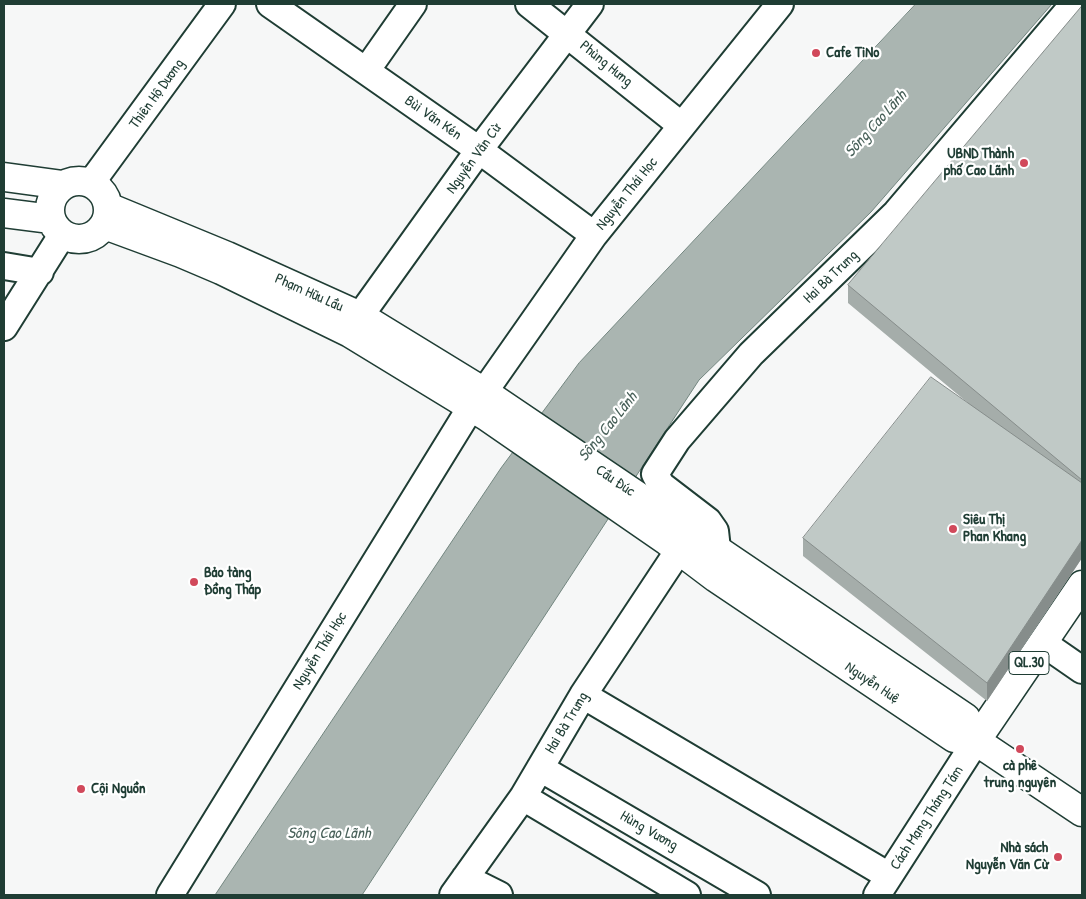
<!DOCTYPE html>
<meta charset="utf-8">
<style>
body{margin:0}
#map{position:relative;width:1086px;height:899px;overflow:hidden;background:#f6f7f7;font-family:"Patrick Hand",sans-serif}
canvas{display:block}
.frame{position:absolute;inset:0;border:5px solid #1f3d34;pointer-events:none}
</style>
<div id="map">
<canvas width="1086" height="899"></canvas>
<div class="frame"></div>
</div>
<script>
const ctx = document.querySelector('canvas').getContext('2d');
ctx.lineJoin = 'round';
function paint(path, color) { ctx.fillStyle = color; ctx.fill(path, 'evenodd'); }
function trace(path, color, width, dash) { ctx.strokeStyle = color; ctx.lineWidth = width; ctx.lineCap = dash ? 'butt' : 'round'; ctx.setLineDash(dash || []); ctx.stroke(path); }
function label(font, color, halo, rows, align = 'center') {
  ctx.font = font + ' "Patrick Hand",sans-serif'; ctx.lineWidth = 4.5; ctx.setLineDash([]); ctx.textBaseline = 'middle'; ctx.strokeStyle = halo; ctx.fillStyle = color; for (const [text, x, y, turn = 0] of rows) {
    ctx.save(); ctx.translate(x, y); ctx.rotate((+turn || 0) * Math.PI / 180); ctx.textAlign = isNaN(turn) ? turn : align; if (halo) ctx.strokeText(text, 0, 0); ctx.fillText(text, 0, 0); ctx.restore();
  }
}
const water = new Path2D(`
 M916,4H1052L871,212L699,380L362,895H215L501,468L579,363Z`);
paint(water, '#aab5b1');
trace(water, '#72857f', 1);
const minor = new Path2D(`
 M270,4L479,150L594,235
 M529,4L682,126
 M366,71L413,4
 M91,183L222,4
 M4,266L40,272
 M360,316L479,150L590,4
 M4,327L62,235
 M484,392L594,235L780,4
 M717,549L715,531L708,521L661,485L655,474L677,440L751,354L896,213L1074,4
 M1043,643L1082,670
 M583,695L889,876
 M540,768L757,895
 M523,797L687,895
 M465,878L499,895
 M170,895L471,407
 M453,895L523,797L583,695L679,550
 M877,895L976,741`);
const major = new Path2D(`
 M4,177L63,185
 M50 210a29 29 0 1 1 58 0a29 29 0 1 1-58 0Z
 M4,213L51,219
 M105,225L181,253L221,270L350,333L486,416L667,541L716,578L954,738L976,741L966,718L484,392L360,316L227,256L108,207`);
const highway = new Path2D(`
 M1082,585L976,741L1082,812`);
trace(minor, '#1f3d34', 30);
trace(major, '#1f3d34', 31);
trace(highway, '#1f3d34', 31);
trace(minor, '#fff', 26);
trace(major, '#fff', 28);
trace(highway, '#fff', 28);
paint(new Path2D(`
 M1082,6V558L987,701L803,556V538L968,403L848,303V285Z`), '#a5adaa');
paint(new Path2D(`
 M1082,540V558L987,701V683Z`), '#868d8b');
const building = new Path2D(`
 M1082,6V480L848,285Z
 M931,377L1082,483V540L987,683L803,538Z`);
paint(building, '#c0c9c6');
trace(building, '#868d8b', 1);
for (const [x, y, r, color] of [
 [816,53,5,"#d1495b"],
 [1024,163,5,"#d1495b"],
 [953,529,5,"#d1495b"],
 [194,582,5,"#d1495b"],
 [1020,749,5,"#d1495b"],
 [81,789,5,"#d1495b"],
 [1058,857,5,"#d1495b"]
]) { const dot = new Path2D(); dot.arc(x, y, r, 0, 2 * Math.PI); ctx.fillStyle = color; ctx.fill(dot); trace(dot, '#fff', 2); }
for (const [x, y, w] of [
 [1029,663,40]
]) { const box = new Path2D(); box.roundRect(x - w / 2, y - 11.5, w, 23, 4); ctx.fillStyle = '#fff'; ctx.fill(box); trace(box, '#1f3d34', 1); }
label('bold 14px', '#1f3d34', null, [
 ["QL.30",1029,663]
]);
label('bold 15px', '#1f3d34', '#fff', [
 ["Cafe TiNo",826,53],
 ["UBND Thành",1014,154,"right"],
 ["phố Cao Lãnh",1014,171,"right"],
 ["Siêu Thị",963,520],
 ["Phan Khang",963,537],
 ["Bảo tàng",204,573],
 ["Đồng Tháp",204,590],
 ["cà phê",1020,766,"center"],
 ["trung nguyên",1020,783,"center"],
 ["Cội Nguồn",91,789],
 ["Nhà sách",1048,848,"right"],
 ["Nguyễn Văn Cừ",1048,865,"right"]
], 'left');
label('15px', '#1f3d34', '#fff', [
 ["Phùng Hưng",606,64,39],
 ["Thiên Hộ Dương",157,94,-54],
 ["Bùi Văn Kén",433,118,35],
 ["Nguyễn Văn Cừ",474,159,-54],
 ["Nguyễn Thái Học",627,194,-51],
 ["Hai Bà Trưng",831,277,-44],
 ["Phạm Hữu Lầu",309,293,24],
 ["Cầu Đúc",615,481,34],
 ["Nguyễn Thái Học",320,651,-58],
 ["Nguyễn Huệ",872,683,34],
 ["Hai Bà Trưng",567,723,-59],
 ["Cách Mạng Tháng Tám",927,818,-57],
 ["Hùng Vương",649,831,30]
]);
label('italic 16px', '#49615a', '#fff', [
 ["Sông Cao Lãnh",876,124,-48],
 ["Sông Cao Lãnh",608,427,-51],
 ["Sông Cao Lãnh",329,834]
]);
</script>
